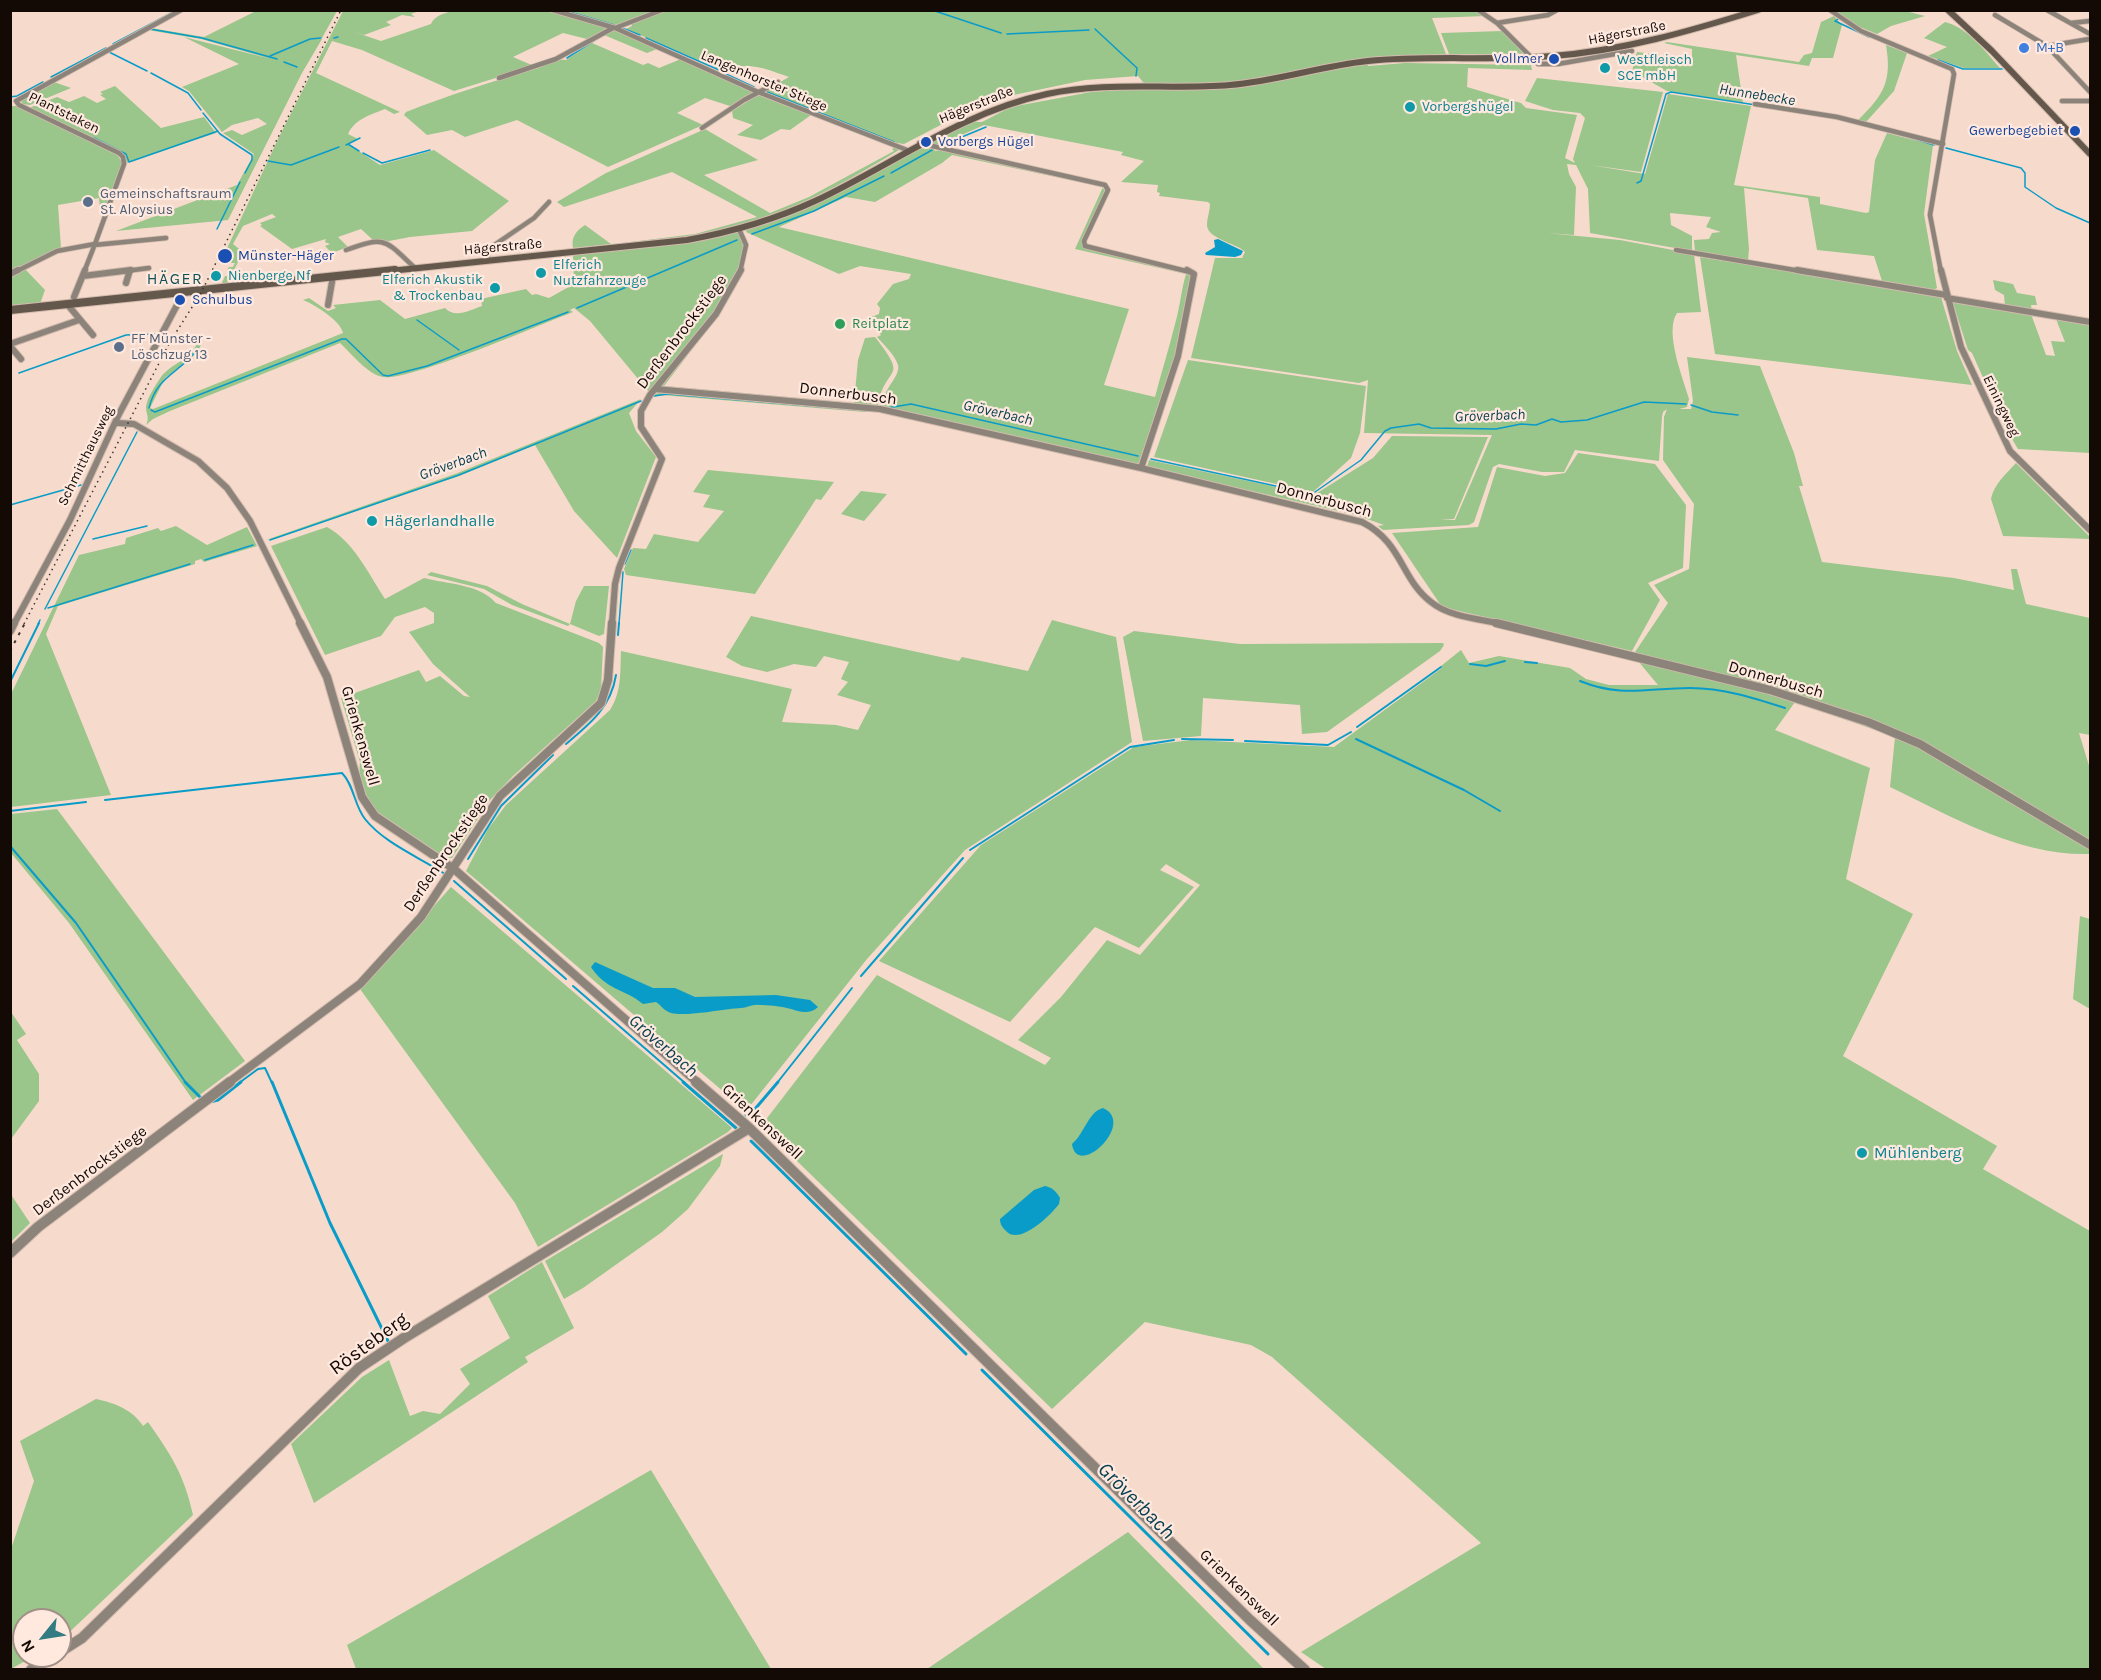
<!DOCTYPE html>
<meta charset="utf-8">
<style>
body{margin:0}
#map{position:relative;width:2101px;height:1680px;overflow:hidden;background:#f6dbcc;font-family:Karla,sans-serif}
canvas{display:block}
.frame{position:absolute;inset:0;border:12px solid #130a06;pointer-events:none}
.north{position:absolute;left:12px;top:1608px;width:60px;height:60px;box-sizing:border-box;background:#ffe9de;border:2px solid #a19088;border-radius:50%;rotate:240deg;font-size:16px;font-weight:700;line-height:24px;text-align:center;color:#130a06}
.north::after{content:'';display:block;margin:auto;width:21px;height:27px;background:#337b83;clip-path:polygon(50% 0,100% 100%,50% 72%,0 100%)}
</style>
<div id="map">
<canvas width="2101" height="1680"></canvas>
<div class="frame"></div>
<div class="north">N</div>
</div>
<script>
const ctx = document.querySelector('canvas').getContext('2d');
ctx.lineJoin = 'round';
function paint(path, color) { ctx.fillStyle = color; ctx.fill(path, 'evenodd'); }
function trace(path, color, width, dash) { ctx.strokeStyle = color; ctx.lineWidth = width; ctx.lineCap = dash ? 'butt' : 'round'; ctx.setLineDash(dash || []); ctx.stroke(path); }
function label(font, color, halo, rows, align = 'center') {
  ctx.font = font + ' Karla,sans-serif'; ctx.lineWidth = 4.5; ctx.setLineDash([]); ctx.textBaseline = 'middle'; ctx.strokeStyle = halo; ctx.fillStyle = color; for (const [text, x, y, turn = 0] of rows) {
    ctx.save(); ctx.translate(x, y); ctx.rotate((+turn || 0) * Math.PI / 180); ctx.textAlign = isNaN(turn) ? turn : align; if (halo) ctx.strokeText(text, 0, 0); ctx.fillText(text, 0, 0); ctx.restore();
  }
}
paint(new Path2D(`
 M509,10L546,11L608,28L587,39L563,33L513,57L534,66L454,91L362,50L332,41L316,73L400,112L394,114L385,109C370,115 355,119 348,134L358,139L348,144L380,165L434,150L509,201L472,231L410,237L389,241L373,240L361,229L338,237L348,247L332,253L325,246L330,244L325,242L326,239L292,249L260,226L262,225L260,223L276,217L272,214L243,226L233,244L243,252L227,284L221,285L225,276H229L232,270H227L229,267H233L235,263H231L230,257H223L279,137L343,11H419L411,14L415,17L402,15L386,22L391,25L364,35L354,32L381,41L431,24C440,4 489,11 509,10Z
 M666,10H934L972,24L935,11H1474L1486,16L1432,18L1446,54L1368,58V66L1405,63L1531,65L1532,70L1468,68L1467,87L1521,103L1526,108L1577,115L1565,158L1575,163L1573,159L1585,118L1580,113L1553,110L1525,101L1537,78L1663,92L1641,172L1590,165L1645,174L1668,94L1751,106L1734,185L1820,197V204L1866,213L1869,212L1875,160L1887,133L1933,145L1924,214L1937,288L1933,290L1882,281L1874,256L1817,250L1808,198L1744,188L1749,249L1748,261L1695,252L1694,240L1709,239L1712,233L1721,232L1706,227L1711,217L1670,213L1671,225L1692,236V251L1590,233L1588,189L1576,165L1567,164L1569,174L1576,187L1574,235L1546,233L1620,240L1694,254L1701,312L1677,313C1664,332 1683,378 1689,399L1687,407L1679,409H1691L1693,401L1687,357L1760,366L1794,453L1803,486H1799L1822,562L1954,578L2014,590L2011,569H2017L2026,604L2090,618V735L2079,733L2090,769V854C2019,856 1952,817 1890,787L1895,737L1795,702L1775,730L1870,768L1846,879L1913,914L1843,1056L1997,1146L1983,1169L2090,1231V1669H1326L1301,1652L1481,1543L1272,1357L1251,1345L1145,1322L1052,1409L761,1126L877,975L1045,1065L1051,1058L1018,1040L1061,997L1107,940L1140,955L1200,885L1166,864L1160,870L1194,887L1139,948L1095,927L1010,1022L879,961L981,845L1134,747L1191,740L1334,747L1442,668L1441,666L1461,650L1469,663L1499,656L1570,668L1586,679L1609,685H1658L1633,655L1668,603L1654,585L1689,569L1694,504L1663,460L1664,417L1667,409L1663,412L1662,417L1659,461L1575,450L1564,472H1542L1499,464L1493,467L1474,522L1469,525L1383,530L1378,526L1384,525L1356,515L1147,467L1149,460L1314,495L1373,458L1392,436L1488,437L1454,519L1440,520H1455L1492,435L1364,433L1368,380L1359,383L1191,358L1215,258H1242L1245,252C1237,243 1206,239 1207,224C1207,218 1210,211 1210,204L1208,202L1159,196L1160,193L1157,192L1158,185L1121,182L1144,161L1121,155L1123,152L984,125L937,146L927,145L973,122H982L1011,107L1091,92L1148,88L1138,76L1085,80L1009,96L956,117L904,144L891,142L765,91L789,77C767,69 746,60 724,71L626,29L632,26L631,24Z
 M256,11H337L322,38H313L322,39L302,73L228,220L116,231L237,185L254,154L223,133L232,130L242,135L267,124L258,118L232,125L222,132L189,91L182,87L239,64L184,37L271,59L201,39L148,30L151,28L204,37Z
 M562,11H656L616,25Z
 M1834,11H1905L1925,16L1891,26L1877,34L1855,25Z
 M1834,16L1842,25L1833,58H1812L1809,66L1736,55L1743,103L1667,91L1632,71L1637,52L1692,59V49L1664,43L1667,42L1799,62L1804,55L1812,53L1821,22Z
 M1945,22C1967,27 1986,52 2000,68H1964L1928,56L1947,47L1924,38Z
 M613,30L657,49L647,53L604,35Z
 M1502,31L1524,54H1449L1441,33Z
 M592,43L643,65L648,63L659,68L681,59L753,92L730,106L705,98L677,113L703,125L608,167L517,120L465,137L452,130L427,135L404,115L406,112C449,95 491,82 535,69C545,66 556,58 566,60Z
 M1886,45L1907,53L1894,91L1866,122L1858,120C1884,95 1892,81 1886,45Z
 M54,82L71,88L30,105L22,104L21,99Z
 M115,86L161,128L204,117L216,133L127,163L124,157L29,108L57,97L69,102L84,96L97,103L106,99L100,95L103,94L100,92Z
 M758,95L811,115L790,130L781,129L761,140L737,135L753,125L733,118L732,111Z
 M10,106H19L116,153L122,162L109,201L104,208H100L99,198L58,205L61,248L11,271Z
 M705,129L758,160L704,175L770,213L809,197L894,151L892,149L896,147L899,150C856,176 811,202 763,218C715,234 667,240 617,246L615,244L695,234L757,217L672,172L564,207L557,202L606,173Z
 M923,146L933,148L935,151L940,150L1099,184L1105,190L1082,242L1083,246L1186,271L1193,276L1176,356L1138,465L883,406C881,390 901,377 898,365C895,355 884,345 877,337L881,335L869,318L879,314L880,308L877,304L893,284L909,279L911,274L860,266L839,274L746,232L747,229L875,172H879L878,170ZM952,155L1103,187L1075,249L1186,274C1181,291 1180,307 1175,324C1169,349 1161,373 1155,397L1104,385L1129,309L779,227L846,197L875,202L942,163Z
 M585,225L611,244L573,248C571,237 576,231 585,225Z
 M734,232L739,233C740,240 746,248 744,258C733,304 679,355 649,392L590,321L574,308L570,310L573,312C542,324 407,382 383,377C367,374 352,354 340,343L170,411L153,419L146,425C150,417 146,415 146,407C147,398 154,388 159,380C170,362 188,364 199,340L202,342L198,352L165,378L150,408L153,409L343,333C341,321 314,304 303,300L309,298L328,311L336,308L333,305L380,300L405,319L445,308C455,319 470,310 482,306L481,299L526,289L532,295L536,294L549,298L574,284L573,255L669,245Z
 M1700,257L1937,295L1941,297L1957,351L1972,385L1715,354Z
 M25,269L45,290L40,304L11,308L10,277Z
 M1993,280L2013,284L2017,293L2035,296L2037,305H2031L2032,311L2005,306L2004,295L1995,290Z
 M1956,302L2031,314L2046,355L2055,356L2051,341L2065,342L2056,319L2090,324V453L2018,449L2006,429L1972,353L1968,350L1953,303Z
 M717,317L664,386L854,403L858,360L865,338L875,337C910,382 886,363 878,405L875,407L661,387L660,384Z
 M1188,360L1366,386L1360,433L1351,458L1313,492L1154,457Z
 M663,392L874,411L864,412L662,395L653,397L654,394Z
 M641,399L629,413L636,431L656,457L617,558L574,511L535,445L459,476L277,538L266,540L455,474Z
 M1578,453L1655,464L1686,505L1683,568L1648,583L1660,600L1632,651L1442,607L1392,533L1478,527L1497,467L1545,476L1565,473Z
 M2016,463L2090,537V539L2003,536L1991,499C1994,484 2006,474 2016,463Z
 M708,470L834,482L821,500L816,499L755,594L626,575L624,569L633,548L646,549L654,534L698,542L724,511L703,507L710,495L693,492Z
 M861,491L887,494L864,521L841,514Z
 M176,526L207,545L247,527L257,546L204,562L201,559L195,561V564L58,606L46,634L111,795L11,807V694L79,555L125,544L126,538L158,528L161,531Z
 M327,527C354,542 368,573 385,599L424,578C447,584 480,584 496,603L599,643L603,647L601,690L596,701L513,776L490,800L452,858H445C409,836 354,813 360,762L341,698L419,670L426,682L440,676L464,696L470,697L433,664L409,632L434,623V613L425,607L395,617L381,636L325,655L271,546Z
 M431,572L487,586L522,604L570,624L576,601L584,586H609L604,634L599,636L570,624L568,626L512,605L484,589L427,575Z
 M751,616L959,661L962,657L1028,671L1052,620L1116,637L1132,742L965,850L867,959L746,1111L466,871L488,829L506,805L610,710C622,691 620,673 621,651L792,689L782,722L836,725L858,730L871,705L837,695L848,682L841,679L849,662L824,656L816,667L794,664L767,672L742,666L726,657Z
 M1134,631L1240,644L1443,643L1444,645L1440,651L1327,732L1302,734L1300,705L1203,698L1201,736L1143,741L1123,637Z
 M57,809L245,1061L193,1100L69,923L11,853V814Z
 M451,887L732,1128L728,1132L538,1247L515,1203L360,989Z
 M2080,916L2090,919V1009L2073,999Z
 M11,1012L26,1034L17,1040L39,1074V1101L11,1139Z
 M723,1154L720,1166L688,1209L662,1232L583,1288L564,1299L545,1261Z
 M10,1193L30,1223L11,1242H10Z
 M542,1262L574,1328L525,1357L528,1362L314,1503L291,1444L362,1377L389,1360L410,1416L423,1411L440,1414L470,1384L460,1369L510,1338L488,1296Z
 M96,1399C115,1403 133,1410 143,1426L148,1422C171,1455 184,1474 193,1515L60,1641V1620H24V1656H34L11,1669V1549L34,1481L20,1441Z
 M651,1470L771,1669H356L347,1645Z
 M1128,1532L1263,1668L927,1669Z`), '#9ac58b');
paint(new Path2D(`
 M1218,239L1243,251L1241,255L1235,257L1206,255L1205,253L1215,247L1214,240Z
 M595,962L653,988H675L695,997L776,995L810,1000L818,1007C808,1016 799,1011 787,1008C779,1006 768,1005 759,1005C753,1004 747,1008 741,1008C723,1009 685,1017 671,1013C664,1011 661,1005 656,1002L643,1004C625,989 609,991 593,970L591,967Z
 M1103,1108C1137,1123 1077,1180 1072,1144C1085,1133 1088,1112 1103,1108Z
 M1045,1186C1053,1188 1056,1191 1060,1198L1059,1204C1050,1216 1019,1246 1006,1231C1002,1227 1000,1224 1000,1219L1034,1190Z`), '#0a9cc8');
trace(new Path2D(`
 M563,10L614,25
 M935,11L1001,33
 M1838,19L1835,21L1869,37
 M622,28L640,35
 M150,29L202,38L277,59
 M1095,29L1137,68L1136,76
 M1007,34L1089,30
 M334,38L338,37
 M646,38L719,70
 M113,44L173,12
 M109,52L147,71
 M270,56L310,39L321,38
 M567,58L595,40
 M1938,60L1963,69H2002
 M284,62L297,67
 M151,73L188,93L201,110
 M726,74L754,87
 M51,77L106,48
 M767,92L894,142
 M10,97L17,96L43,82
 M203,113L220,134L252,155V160L245,173
 M1908,137L1934,145
 M94,138L126,154L129,162L218,131
 M348,144L359,151
 M346,145L360,138
 M940,146L986,127
 M1946,148L2021,168L2025,173V187L2056,208L2090,223
 M363,153L382,163L430,150
 M268,161L291,165L339,147
 M891,173L932,150
 M1637,183L1641,181L1666,94L1671,92L1756,105
 M217,229L240,182
 M752,234L814,211L884,176
 M577,308L737,240
 M417,320L459,350
 M166,335H170
 M19,373L126,335L154,334
 M654,396L668,394L871,411
 M1691,405L1712,412L1738,415
 M149,408C157,375 181,373 198,348
 M887,408L911,404L1138,456
 M151,410L155,412L342,339H346L383,375L388,376L427,366L568,312
 M1151,459L1308,493
 M1315,492L1361,460L1385,431L1391,428L1419,424L1431,428L1496,429L1521,424L1536,425L1552,419L1561,422L1587,420L1644,402L1686,404
 M10,505L81,485
 M93,539L147,526
 M270,540L459,475L641,401
 M205,560L253,545
 M625,564L631,550
 M48,608L190,564
 M45,609L137,432
 M38,624L40,620
 M619,624L623,572`), '#0a9cc8', 1.5);
trace(new Path2D(`
 M618,635L619,623
 M1525,662L1537,663
 M1470,664L1486,666L1505,661
 M1580,681C1622,698 1647,688 1690,688C1723,688 1754,698 1785,708
 M10,682L39,623
 M1357,727L1441,667
 M1182,739L1233,740
 M1356,739L1464,790L1500,811
 M1245,741L1328,745L1351,732
 M566,744C590,724 611,707 616,675
 M105,800L342,773C354,785 354,805 365,819C384,843 419,857 445,874
 M10,811L86,802
 M10,846L76,923L186,1083
 M970,850L1130,747L1174,740
 M468,859L501,806L553,755
 M454,881L566,979
 M861,976L963,858
 M573,986L685,1083
 M239,1083L258,1069L265,1068L272,1083
 M777,1083L852,988`), '#0a9cc8', 2);
trace(new Path2D(`
 M185,1082L200,1097
 M272,1082L330,1223L388,1341
 M683,1082L736,1128
 M210,1102L218,1100L241,1082
 M746,1115L755,1109L778,1082
 M751,1141L966,1354
 M982,1370L1268,1654`), '#0a9cc8', 3);
const streetFar3 = new Path2D(`
 M553,10L615,28L758,92L907,150
 M1478,10L1497,23
 M1557,10L1548,15L1497,23L1538,64H1558L1632,51
 M1830,10L1861,31L1952,69L1954,74L1930,215L1941,272
 M2047,10L2090,34
 M1995,15L2047,46L2090,39
 M2071,23L2090,21
 M615,28L662,10
 M2047,46L2090,92
 M499,78L556,59L613,28
 M2062,101H2090
 M1755,104L1837,117L1943,144
 M702,128L744,100L778,82
 M919,143L1105,185L1108,190L1084,241L1085,246L1190,272
 M739,229L746,245L740,272
 M94,245L166,238
 M346,250C386,236 384,239 414,267
 M1676,250L1806,272
 M487,260L490,248L534,218L549,202
 M15,272L57,251L95,244L124,164L123,157L119,153L19,105L16,101L181,10
 M84,272L95,244
 M118,272L149,268`);
const streetFar2 = new Path2D(`
 M1797,270L1946,295
 M1941,270L1961,347L2010,451L2090,530
 M10,274L18,270
 M83,276L131,270
 M126,283L130,270
 M74,297L85,270
 M1947,298L2090,322
 M67,304L93,335
 M328,305L333,276
 M10,344L79,320
 M10,346L21,359
 M655,389L880,409L1141,468L1362,522C1403,543 1400,578 1431,602C1449,617 1480,619 1502,624
 M118,423L134,424L198,461L227,488L250,521L301,624
 M1141,468L1178,356L1194,274L1187,270
 M14,624L70,520L119,414L184,292
 M612,624L615,584L619,568L662,459L641,427V411L650,395L716,314L741,270`);
const streetFar1 = new Path2D(`
 M300,623L327,677L362,797L375,816L454,869L698,1083
 M1496,623L1770,690L1868,722L1920,744L2090,845
 M10,631L14,623
 M228,1083L360,984L421,917L500,796L601,703L608,680L612,623`);
const street = new Path2D(`
 M696,1082L749,1128L1250,1620L1305,1670
 M10,1253L38,1227L230,1082
 M60,1652L82,1638L359,1368L404,1338L749,1128
 M31,1670L53,1656`);
const secondaryFar1 = new Path2D(`
 M1948,10L1992,51L2090,154
 M380,272L687,240C731,232 774,220 815,201C892,165 962,112 1047,94C1107,81 1169,90 1230,85C1277,81 1321,66 1368,61C1429,55 1490,61 1552,56C1622,51 1690,31 1758,10`);
const secondary = new Path2D(`
 M10,310L395,270`);
trace(streetFar3, '#d2baac', 6);
trace(streetFar2, '#d2baac', 8);
trace(streetFar1, '#d2baac', 10);
trace(street, '#d2baac', 12);
trace(secondaryFar1, '#d2baac', 8);
trace(secondary, '#d2baac', 10);
trace(streetFar3, '#8c837b', 4.5);
trace(streetFar2, '#8c837b', 6);
trace(streetFar1, '#8c837b', 8);
trace(street, '#8c837b', 10);
trace(secondaryFar1, '#64574c', 6);
trace(secondary, '#64574c', 8);
trace(new Path2D(`
 M24,624L170,342L201,293L341,10`), '#41342e', 1.5, [1.5, 4]);
trace(new Path2D(`
 M10,651L25,623`), '#41342e', 2, [3, 6]);
for (const [x, y, r, color] of [
 [2024,48,6,"#3f7fe0"],
 [1554,59,6,"#1a4fb4"],
 [1605,68,6,"#0f9aa8"],
 [1410,107,6,"#0f9aa8"],
 [2075,131,6,"#1a4fb4"],
 [926,142,6,"#1a4fb4"],
 [88,202,6,"#5c6f8a"],
 [225,256,8,"#1a4fb4"],
 [541,273,6,"#0f9aa8"],
 [216,276,6,"#0f9aa8"],
 [495,288,6,"#0f9aa8"],
 [180,300,6,"#1a4fb4"],
 [840,324,6,"#2e9e5b"],
 [119,347,6,"#5c6f8a"],
 [372,521,6,"#0f9aa8"],
 [1862,1153,6,"#0f9aa8"]
]) { const dot = new Path2D(); dot.arc(x, y, r, 0, 2 * Math.PI); ctx.fillStyle = color; ctx.fill(dot); trace(dot, '#ffe9de', 2); }
label('14px', '#130a06', '#ffe9de', [
 ["Hägerstraße",1627,33,-11],
 ["Langenhorster Stiege",764,81,23],
 ["Hägerstraße",976,105,-22],
 ["Plantstaken",64,113,26],
 ["Hägerstraße",503,247,-5],
 ["Einingweg",2001,406,64],
 ["Schmitthausweg",86,456,-64]
]);
label('14px', '#366cbe', '#ffe9de', [
 ["M+B",2036,48]
], 'left');
label('14px', '#164399', '#ffe9de', [
 ["Vollmer",1542,59,"right"],
 ["Gewerbegebiet",2063,131,"right"],
 ["Vorbergs Hügel",938,142],
 ["Münster-Häger",238,256],
 ["Schulbus",192,300]
], 'left');
label('14px', '#0d838f', '#ffe9de', [
 ["Westfleisch",1617,60],
 ["SCE mbH",1617,76],
 ["Vorbergshügel",1422,107],
 ["Elferich",553,265],
 ["Nutzfahrzeuge",553,281],
 ["Nienberge Nf",228,276],
 ["Elferich Akustik",483,280,"right"],
 ["& Trockenbau",483,296,"right"]
], 'left');
label('14px', '#4e5e75', '#ffe9de', [
 ["Gemeinschaftsraum",100,194],
 ["St. Aloysius",100,210],
 ["FF Münster -",131,339],
 ["Löschzug 13",131,355]
], 'left');
label('14px', '#27864d', '#ffe9de', [
 ["Reitplatz",852,324]
], 'left');
label('italic 15px', '#0a4052', '#ffe9de', [
 ["Hunnebecke",1757,95,9],
 ["Gröverbach",998,413,13],
 ["Gröverbach",1490,416,-2],
 ["Gröverbach",453,464,-20]
]);
ctx.letterSpacing = '1.5px';
label('16px', '#135056', '#ffe9de', [
 ["HÄGER",175,279]
]);
ctx.letterSpacing = '0px';
label('16px', '#130a06', '#ffe9de', [
 ["Derßenbrockstiege",682,332,-53],
 ["Donnerbusch",848,394,7],
 ["Donnerbusch",1324,500,15],
 ["Donnerbusch",1776,680,16],
 ["Grienkenswell",360,736,74],
 ["Derßenbrockstiege",446,853,-56],
 ["Grienkenswell",762,1122,43],
 ["Derßenbrockstiege",90,1171,-37],
 ["Grienkenswell",1239,1588,44]
]);
label('16px', '#0d838f', '#ffe9de', [
 ["Hägerlandhalle",384,521],
 ["Mühlenberg",1874,1153]
], 'left');
label('italic 18px', '#0a4052', '#ffe9de', [
 ["Gröverbach",663,1046,41]
]);
label('20px', '#130a06', '#ffe9de', [
 ["Rösteberg",369,1344,-36]
]);
label('italic 21px', '#0a4052', '#ffe9de', [
 ["Gröverbach",1136,1501,45]
]);
</script>
